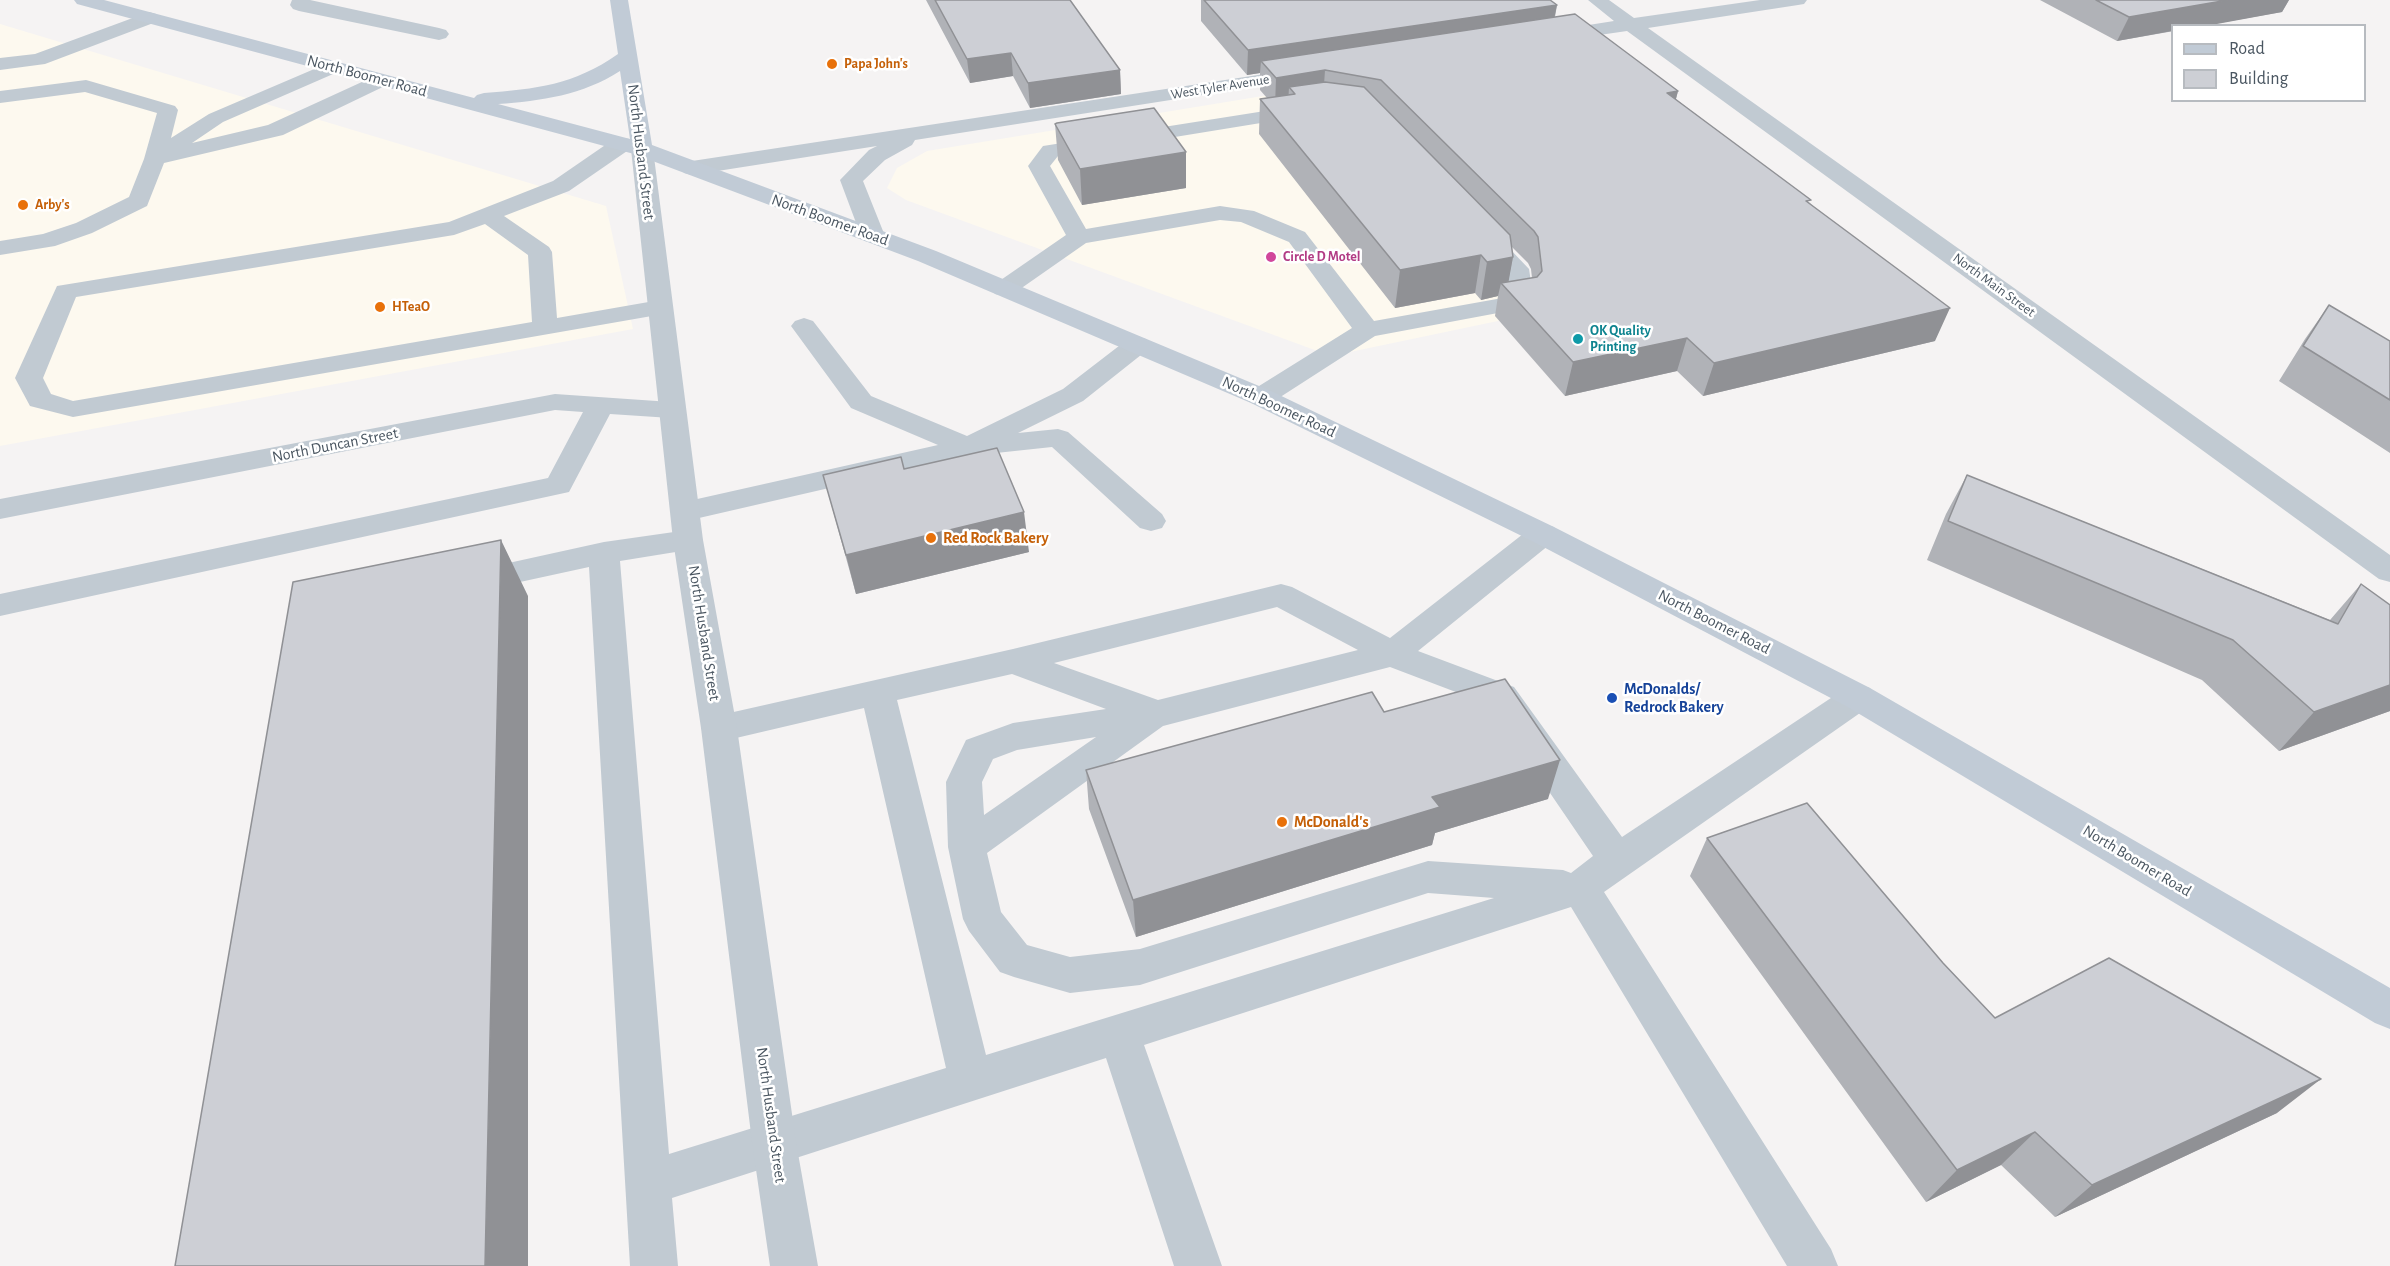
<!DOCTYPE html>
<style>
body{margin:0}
#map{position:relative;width:2390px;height:1266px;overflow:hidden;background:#f5f3f3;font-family:"Alegreya Sans",sans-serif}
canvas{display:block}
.legend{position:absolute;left:2171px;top:24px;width:195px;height:78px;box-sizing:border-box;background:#fff;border:2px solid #b7bbc0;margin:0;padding:8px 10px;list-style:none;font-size:18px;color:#4a5661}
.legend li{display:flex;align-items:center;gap:12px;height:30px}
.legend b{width:30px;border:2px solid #b7bbc0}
</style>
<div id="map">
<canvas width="2390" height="1266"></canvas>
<ul class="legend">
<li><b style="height:8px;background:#c1cbd6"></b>Road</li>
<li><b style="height:16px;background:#cdcfd5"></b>Building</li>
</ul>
</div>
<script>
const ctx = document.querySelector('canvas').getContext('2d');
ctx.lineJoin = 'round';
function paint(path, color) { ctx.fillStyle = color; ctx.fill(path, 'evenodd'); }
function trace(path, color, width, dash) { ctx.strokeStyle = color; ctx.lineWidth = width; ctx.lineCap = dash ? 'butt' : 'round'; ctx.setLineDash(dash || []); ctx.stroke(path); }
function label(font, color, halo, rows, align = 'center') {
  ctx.font = font + ' "Alegreya Sans",sans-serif'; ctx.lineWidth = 5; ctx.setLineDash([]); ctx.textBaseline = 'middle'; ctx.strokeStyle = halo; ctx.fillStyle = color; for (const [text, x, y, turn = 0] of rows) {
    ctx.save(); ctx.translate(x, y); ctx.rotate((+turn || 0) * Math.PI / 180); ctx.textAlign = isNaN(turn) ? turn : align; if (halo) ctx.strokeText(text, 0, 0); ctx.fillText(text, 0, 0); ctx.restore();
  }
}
paint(new Path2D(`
 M0,24L606,206L633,329L0,446Z
 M1324,86L1536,313L1331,356L906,200L887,188L897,168L927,151Z`), '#fdf9ef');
paint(new Path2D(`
 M292,0H310L439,28L446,30L449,34L446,38L439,40L299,11L293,9L290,5Z
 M149,12L156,14L158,18L156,22L45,64L0,70V58L35,54Z
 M333,61L340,63L343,67L340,71L223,122L192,143L268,125L375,76H389L392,80L389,84L283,135L164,163L147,206L92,233L55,246L0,255V241L43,234L76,223L129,197L144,159L157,113L85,92L0,103V91L86,80L93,82L175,106L178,110L171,138L209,114Z
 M1303,105L1310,107L1313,111L1310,115L1058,156L1050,166L1086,229L1220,206L1254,211L1305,232L1374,321L1508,297L1505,271L1469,232L1473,227L1481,225L1489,227L1529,269L1534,302L1530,307L1375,336L1271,403L1261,405L1251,403L1247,397L1251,391L1352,328L1289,242L1241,222L1220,220L1086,243L1013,294L1004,296L995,294L992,289L995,284L1066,235L1028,166L1043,146Z
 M622,138L630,139L633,144L630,149L569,191L504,216L549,247L552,252L557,318L660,300L669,303L673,308L669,313L73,417L30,406L15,378L57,286L449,222L553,181L614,139ZM485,224L528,255L532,322L73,401L51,394L43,378L76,297L454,235Z
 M804,318L813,321L871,396L967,436L1063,389L1128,339L1137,337L1146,339L1150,345L1146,351L1083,401L1018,433L1058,429L1068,432L1162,514L1166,521L1162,528L1151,531L1140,528L1052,447L968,456L686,521L675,518L671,511L675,504L938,445L851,408L791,326L795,321Z
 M555,394L671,402L681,404L685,410L681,416L671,418L610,414L569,492L0,616V594L548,478L583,412L555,410L0,519V499Z
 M1543,524L1554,527L1558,534L1554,541L1418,651L1514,687L1622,837L1846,688L1858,684L1870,688L1875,697L1870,706L1604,892L1831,1249L1838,1266H1787L1571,907L1144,1045L1222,1266H1174L1106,1058L672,1198L678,1266H630L589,567L474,592L463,589L458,581L463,573L604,542L688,530L699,533L703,540L699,547L688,550L620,561L669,1154L946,1068L864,708L719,742L707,738L701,728L707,718L1013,649L1281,584L1292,587L1390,638L1532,527ZM1277,607L1358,650L1158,700L1054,663ZM1390,667L1490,705L1593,856L1571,873L1563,870L1428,861L1140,949L1070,957L1027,945L1001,912L987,853L1163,726ZM1012,674L1106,709L1013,723L966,740L946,782L948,847L963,919L969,931L1000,972L1014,977L1070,993L1140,985L1428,893L1494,898L986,1055L897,700ZM1096,737L984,815L982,782L993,759L1017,750Z`), '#c1cad2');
paint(new Path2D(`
 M1588,0H1609L1634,18L1760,0H1807L1804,4L1798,5L1648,28L2390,555V582L2379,579L1627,31L1551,42L1544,40L1541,36L1544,32L1614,21Z
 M1304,68L1311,70L1314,74L1311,78L915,140L912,145L885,160L863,181L885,236L881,241L873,243L865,241L861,236L840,180L869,150L877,146L692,175L684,173L681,168L684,163L692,161Z
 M642,142L650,144L653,149L703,540L737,728L796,1142L818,1266H770L752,1142L701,728L673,540L631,149L634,144Z`), '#c1cad2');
paint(new Path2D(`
 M74,0H104L474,98L477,95L484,93C536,89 574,85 618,54L610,0H628L652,145L936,251L1271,391L1554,527L1870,688L2390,988V1029L2375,1023L1846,706L1532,541L1251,403L918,261L634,154L77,4ZM620,71L630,139L498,104C541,101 583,95 620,71Z`), '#c1cbd6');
paint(new Path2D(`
 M926,0H1070L1120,70L1121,94L1030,108L1013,76L970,83Z
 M1201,0H1550L1557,5L1555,17L1678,91L1676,99L1810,203L1935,341L1703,396L1677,371L1565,396L1495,316L1498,296L1481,300L1475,293L1395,308L1259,134L1260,99L1267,98L1260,90V73L1247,75L1201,21ZM1511,246L1528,263L1531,269L1532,278L1508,282L1513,257Z
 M2040,0H2289L2282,12L2117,41Z
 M1055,124L1186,152V188L1082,205L1058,160Z
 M2329,305L2390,341V453L2279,381L2305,339Z
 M904,469L1029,552L856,594L823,475Z
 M1967,475L2330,620L2361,584L2390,711L2279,751L2202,680L1927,560L1946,514Z
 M1384,712L1548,799L1435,833L1432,845L1136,937L1089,809L1086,770Z
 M1707,838L1943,963L1995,1018L2277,1113L2055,1217L2001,1165L1926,1202L1690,876Z`), '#b0b2b7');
paint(new Path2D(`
 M2228,0H2289L2282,12L2206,26H2172V31L2117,41L2129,17Z
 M1557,5L1552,29L1261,61L1260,73L1247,75L1248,50Z
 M1011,53L1013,76L970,83L967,59Z
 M1120,70L1121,94L1030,108L1028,83Z
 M1325,70L1323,100L1295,94L1289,87L1288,105L1275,107L1276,78Z
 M1678,91L1670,121L1667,93Z
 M1186,152V188L1082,205L1080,169Z
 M1481,255L1475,293L1395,308L1400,270Z
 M1513,257L1507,290L1501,283L1498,296L1481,300L1487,262Z
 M1950,308L1935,341L1703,396L1714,363Z
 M1687,338L1677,371L1565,396L1573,362Z
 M1024,512L1029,552L856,594L846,555Z
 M501,540L528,596V1266H485Z
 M2390,685V711L2279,751L2314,712Z
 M1560,760L1548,799L1435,833L1432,845L1136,937L1133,900L1432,797Z
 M2321,1079L2277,1113L2055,1217L2092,1185Z
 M2035,1132L2001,1165L1926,1202L1957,1170Z`), '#909195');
const building = new Path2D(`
 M935,0H1070L1120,70L1028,83L1011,53L967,59Z
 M1204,0H1550L1557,5L1248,50Z
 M2096,0H2228L2129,17Z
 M1575,14L1678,91L1667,93L1811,200L1806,201L1950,308L1714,363L1687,338L1573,362L1501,283L1537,277L1542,271L1538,237L1534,231L1381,80L1325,70L1276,78L1261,61Z
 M1325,82L1364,87L1510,235L1513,257L1487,262L1481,255L1400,270L1260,99L1295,94L1289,87Z
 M1154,108L1186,152L1080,169L1055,124L1057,123Z
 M2329,305L2390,341V400L2303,346Z
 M997,448L1024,512L846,555L823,475L901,457L904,469Z
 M1967,475L2338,624L2361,584L2390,605V685L2314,712L2233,640L1948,521Z
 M501,540L485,1266H175L293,582Z
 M1505,679L1560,760L1432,797L1440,807L1133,900L1086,770L1372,692L1384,712Z
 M1807,803L1943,963L1995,1018L2109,958L2321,1079L2092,1185L2035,1132L1957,1170L1707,838Z`);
paint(building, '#cdcfd5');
trace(building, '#909195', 1.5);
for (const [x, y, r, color] of [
 [832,64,6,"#e8710a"],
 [23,205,6,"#e8710a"],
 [1271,257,6,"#d1479c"],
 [380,307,6,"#e8710a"],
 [1578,339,6,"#0f9aa8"],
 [931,538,6,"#e8710a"],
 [1612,698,6,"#1a4fb4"],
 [1282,822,6,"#e8710a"]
]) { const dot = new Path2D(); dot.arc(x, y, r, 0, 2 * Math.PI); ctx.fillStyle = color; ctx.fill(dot); trace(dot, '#fff', 2); }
label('bold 14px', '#c56008', '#fff', [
 ["Papa John's",844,64],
 ["Arby's",35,205],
 ["HTeaO",392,307]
], 'left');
label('14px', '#4a5661', '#fff', [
 ["West Tyler Avenue",1220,87,-9],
 ["North Main Street",1994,285,36]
]);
label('bold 14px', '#b23c85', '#fff', [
 ["Circle D Motel",1283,257]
], 'left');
label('bold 14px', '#0d838f', '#fff', [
 ["OK Quality",1590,331],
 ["Printing",1590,347]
], 'left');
label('16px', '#4a5661', '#fff', [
 ["North Boomer Road",367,76,15],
 ["North Husband Street",641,152,83],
 ["North Boomer Road",830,220,20],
 ["North Boomer Road",1279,407,25],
 ["North Duncan Street",335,445,-11],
 ["North Boomer Road",1714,622,27],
 ["North Husband Street",704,633,81],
 ["North Boomer Road",2137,861,31],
 ["North Husband Street",771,1115,82]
]);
label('bold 16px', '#c56008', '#fff', [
 ["Red Rock Bakery",943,538],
 ["McDonald's",1294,822]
], 'left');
label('bold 16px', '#164399', '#fff', [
 ["McDonalds/",1624,689],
 ["Redrock Bakery",1624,707]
], 'left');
</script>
